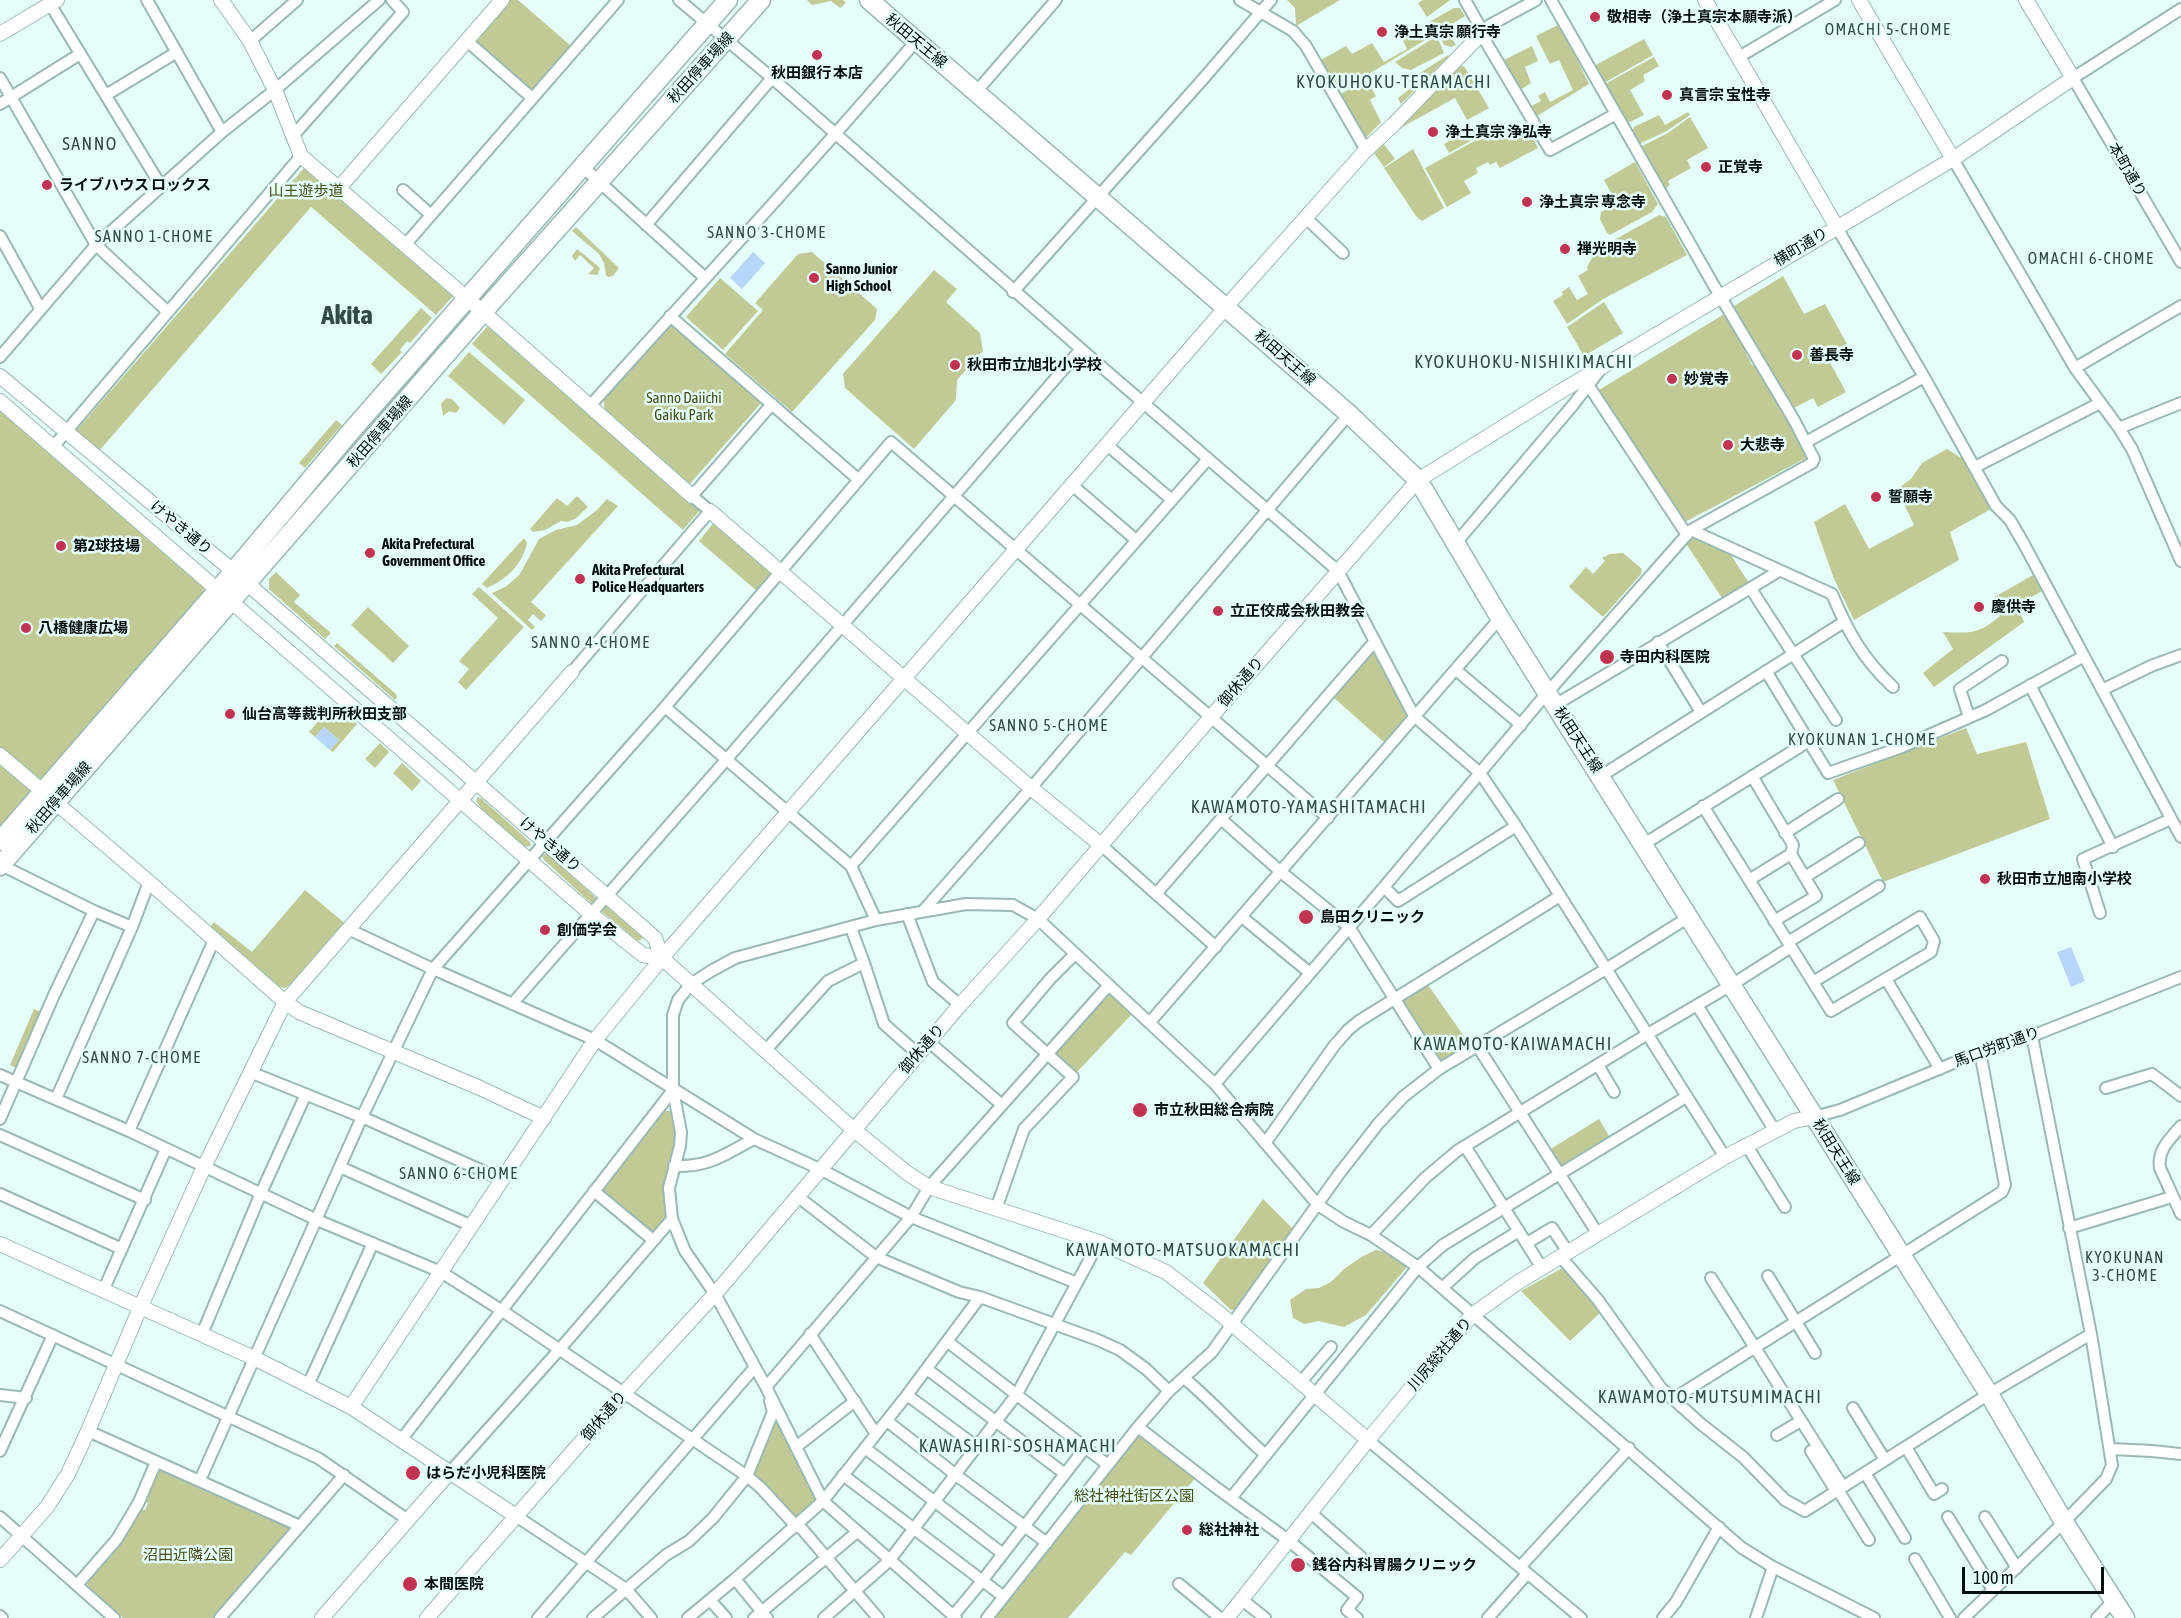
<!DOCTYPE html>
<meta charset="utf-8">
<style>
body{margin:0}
#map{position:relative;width:2181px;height:1618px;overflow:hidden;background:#e5fefa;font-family:"Asap Condensed",sans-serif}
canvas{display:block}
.scale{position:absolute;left:1962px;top:1567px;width:142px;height:27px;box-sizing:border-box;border:3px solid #040e0c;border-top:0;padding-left:8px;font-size:18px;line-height:21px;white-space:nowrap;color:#040e0c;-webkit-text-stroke:4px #e5fefa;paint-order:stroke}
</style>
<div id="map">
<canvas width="2181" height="1618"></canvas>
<div class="scale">100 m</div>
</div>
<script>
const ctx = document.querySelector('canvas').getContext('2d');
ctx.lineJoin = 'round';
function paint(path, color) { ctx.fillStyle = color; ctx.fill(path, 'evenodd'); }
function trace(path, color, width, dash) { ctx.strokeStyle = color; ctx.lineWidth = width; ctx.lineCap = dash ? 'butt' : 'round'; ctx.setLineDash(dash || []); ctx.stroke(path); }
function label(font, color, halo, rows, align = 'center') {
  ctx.font = font + ' "Asap Condensed","Noto Sans JP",sans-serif'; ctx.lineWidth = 5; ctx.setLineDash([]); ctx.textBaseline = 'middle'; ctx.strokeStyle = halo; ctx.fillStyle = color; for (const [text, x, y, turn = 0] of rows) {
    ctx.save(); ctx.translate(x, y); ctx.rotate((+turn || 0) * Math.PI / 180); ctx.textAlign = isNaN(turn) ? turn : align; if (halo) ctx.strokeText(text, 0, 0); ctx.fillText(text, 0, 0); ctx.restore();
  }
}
paint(new Path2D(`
 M509,0H518L571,46L531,92L473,41Z
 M807,0H843L846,3L840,8L831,1L812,5Z
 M1287,0H1340L1296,26L1295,8Z
 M1423,0H1450L1427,17L1418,3Z
 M1454,8H1460L1465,16L1354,83L1335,92L1319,61L1346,46L1352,54L1372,43L1384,62L1407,49L1403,41L1406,39L1404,36Z
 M1560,24L1589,84L1537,116L1531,106L1541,101L1538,96L1545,92L1550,102L1573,90L1559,60L1550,64L1536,36Z
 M1447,31L1456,45L1451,47L1444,45L1439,35Z
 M1437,36L1444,53L1411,70L1402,68L1395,62Z
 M1644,39L1653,55L1604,83L1594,66Z
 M1532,46L1538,61L1525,67L1531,83L1520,90L1502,61Z
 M1448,55L1449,56L1401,104L1398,98L1412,87L1409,80Z
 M1654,57L1659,66L1643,75L1645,81L1630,90L1644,115L1630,122L1626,121L1605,84Z
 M1464,66L1489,108L1467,120L1455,98L1395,131L1458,67Z
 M1366,80L1376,96L1370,100L1381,122L1364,140L1337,96Z
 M1688,112L1690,115L1667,131L1639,144L1632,133L1634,127L1659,115L1665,125Z
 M1690,117L1708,148L1687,160L1691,168L1668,181L1670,185L1666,188L1662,186L1640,147L1668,133Z
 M1485,121L1490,130L1449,153L1444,144Z
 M1525,123L1538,148L1500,168L1496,162L1490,165L1488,162L1476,168L1478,173L1464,181L1471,193L1447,207L1425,168L1493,131L1497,139Z
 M1383,143L1395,159L1384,167L1374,153Z
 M1413,149L1444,208L1422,221L1416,216L1384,168Z
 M1635,162L1658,204L1652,212L1610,235L1607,233L1600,219L1601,212L1617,204L1604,180Z
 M304,168L453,296L436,315L311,207L99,451L76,431Z
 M1659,215L1666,217L1687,255L1603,299L1567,324L1553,301L1563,295L1562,292L1569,287L1577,300L1588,294L1578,276L1588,270L1587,267L1592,258L1589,254Z
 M576,227L619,268L613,276L608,277L606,275L604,263L599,254L572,231Z
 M577,249L598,266L600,269L597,275L588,274L594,268L580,255L575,261L572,256Z
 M812,252L877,309L875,320L792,412L725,354L763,310L755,303L798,254Z
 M934,270L957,289L946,302L980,333L983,351L957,380L956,400L914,449L845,388L843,374Z
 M1783,276L1804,314L1825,304L1847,344L1828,359L1846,392L1818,407L1813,398L1794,408L1734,306Z
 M720,278L758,311L723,350L686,317Z
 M1604,302L1623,333L1584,356L1567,327Z
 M421,308L432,318L410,343L407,341L400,350L402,352L381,374L371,364Z
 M1726,313L1748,349L1746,354L1752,365L1758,367L1793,426L1808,457L1683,523L1599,390Z
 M669,321L762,402L689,485L605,411L603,396Z
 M490,323L701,509L683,530L472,344Z
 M469,352L525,400L504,425L448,376Z
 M446,398L452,399L460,408L456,413L449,411L443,416L441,404Z
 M0,408L203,584L204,592L200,599L0,827Z
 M336,420L342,425L305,468L299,463Z
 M1947,449L1963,459L1991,509L1950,532L1959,560L1854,620L1834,579L1814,522L1845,504L1869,549L1914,525L1897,489L1911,479L1922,463Z
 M577,496L588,507L575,519L567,522L561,521L545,530L533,532L530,529L557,498L567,506Z
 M607,499L618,506L531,602L546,615L541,621L533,614L528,620L535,627L532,630L492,593L507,586L520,574L539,539L556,530L577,525L597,510Z
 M716,520L775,572L758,592L699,541Z
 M1693,533L1727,549L1751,586L1724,601L1685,542Z
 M524,538L527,543C522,565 507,579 487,588L482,584Z
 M1623,553L1642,569L1641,574L1603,617L1569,587L1586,567L1593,574L1605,561L1602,558L1610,554Z
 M276,572L300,595L294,602L331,633L325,639L269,589V579Z
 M2033,575L2042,591L2017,605L2024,622L1934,687L1923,673L1953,649L1943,632C1970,633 1978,635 2000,616L1991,599Z
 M479,587L524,627L466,690L458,682L469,669L459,661L498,618L472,594Z
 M368,607L409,646L393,663L351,625Z
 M337,643L396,694L397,697L395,700L334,646Z
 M1375,653L1407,712L1408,719L1386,744L1333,697L1369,654Z
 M333,704L357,724L333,752L330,750L339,740L324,727L315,737L309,732Z
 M1966,728L1977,754L2026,742L2050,819L1883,882L1833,780Z
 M380,743L389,752L375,768L365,759Z
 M402,763L421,781L412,791L393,773Z
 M478,797L482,799L530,842L531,846L524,847C510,835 483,816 476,800Z
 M544,854L549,855L596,898L598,902L591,903L544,860L542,856Z
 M305,890L347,925L294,982L285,988L277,986L209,928L214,922L252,952Z
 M601,905L606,906L642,936V939L638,941L601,911Z
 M1428,985L1470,1045L1440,1061L1402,1000Z
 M1108,991L1133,1013L1075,1074L1053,1054Z
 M34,1009L43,1013L19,1069L10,1065Z
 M664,1111H670L673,1114L675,1141L668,1172L666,1215L664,1222L655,1233H651L603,1195L602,1191L660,1114Z
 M1599,1119L1609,1136L1562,1165L1556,1161L1549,1150Z
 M1263,1199L1295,1231L1241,1309L1231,1310L1203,1283Z
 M1376,1250L1394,1254L1407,1267L1366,1315L1344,1327L1319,1321L1304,1324L1293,1318L1290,1300L1306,1289L1319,1288L1331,1282L1344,1269L1363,1256Z
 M1564,1267L1602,1311L1570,1341L1521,1291Z
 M773,1412L823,1501L796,1526L747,1476Z
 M1140,1433L1197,1476L1131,1555L1125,1552L1068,1618H993Z
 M164,1468L290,1524V1533L214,1618H123L88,1586L87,1582L113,1554L141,1509L145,1510L148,1503L144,1501L159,1470Z`), '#c1ca94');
paint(new Path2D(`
 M753,252L765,263L742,289L730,278Z
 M324,727L339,740L330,750L315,737Z
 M2071,947L2085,981L2071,987L2057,952Z`), '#b7d5f8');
const minor = new Path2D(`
 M147,0L222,132
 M679,0L772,78L1081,349
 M1240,0L1293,31L1306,46L1366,150
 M1465,0L1483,32L1486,42L1550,150L1616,114
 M50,4L161,186
 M2181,9L2073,78L2181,262
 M1483,32L1490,25L1536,0
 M250,41L297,0
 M467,41L531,97
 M1739,57L1835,0
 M0,78L96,245L168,312
 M976,92L1056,0
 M106,95L177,52
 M0,104L80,54
 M292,137L403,12L392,0
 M1953,159L2075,368L2119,428L2132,449L2181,561
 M583,167L704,277
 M403,190L431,215
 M1306,218L1343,253
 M646,225L772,78
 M1836,226L1924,377L1996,506L2010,520L2025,546L2181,837
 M0,236L40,308
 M405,245L618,0
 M1013,292L1204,78L1271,0
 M670,316L859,480
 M0,357L96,245L222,132L275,90L379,0
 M2075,368L2181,306
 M1585,380L1687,535
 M589,407C698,285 810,166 916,41
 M2119,428L2181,403
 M1806,442L1924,377
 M1106,444L1172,500
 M53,447L301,156
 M1975,467L2100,403
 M1072,485L1136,540
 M1691,530L1832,594C1848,632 1863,659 1893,687
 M1456,543L1573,405L1600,370
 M1751,589L1836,720
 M1658,642L1701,712
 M1456,670L1521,725
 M1766,671L1828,773L1902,747L1986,710L2084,656
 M572,672L710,511L692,496L772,404
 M2030,685L2113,847
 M2102,690L2151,666L2181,655
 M1555,705L1779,571
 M665,707L851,866L876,920
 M1969,717L1960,689L2002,661
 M1601,776L1844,622
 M1752,776L1793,845L1791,854
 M1703,806L1831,1011L1931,952L1934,941L1920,917L1813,982
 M1221,819L1281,872L1349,927L1439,1069
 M1785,833L1838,799
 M1644,844L1809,741
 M1101,845L1216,947
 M1,865L94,911
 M851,866L1208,459
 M1805,877L1859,843
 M1749,880L1791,854L1816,896L1774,921
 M1384,887L1398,901L1516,826
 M1156,894L1375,641
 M923,911L1031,788L1349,414
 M2100,913L2083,859L2171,819
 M907,914L933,982L960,1005
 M1242,917L1310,973
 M348,929L433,969L595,1040L754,1139L820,1169L911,1217L1077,1283
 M1788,942L1879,886
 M864,963L884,1024L918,1054
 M1886,979L1940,1069
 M512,1004L726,760L1081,349L1338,571L1414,716L1480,773L1516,826L1725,1157
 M1697,1005L1775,1131
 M1150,1022L1500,618
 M929,1042L1002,1105
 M1478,1047L1598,1234
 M765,1051L828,981L864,963L851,928
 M1598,1065L1614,1092
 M250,1072L362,1117L503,1180
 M0,1075L129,1131L317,1220L441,1272L501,1310L747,1476L761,1488L796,1526L802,1529L878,1618
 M1215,1084L1384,887L1547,693L1691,530L1812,463L1814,459L1794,420L1713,284L1551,0
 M2106,1088L2152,1074L2181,1096
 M56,1099L132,927
 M1814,1117L1840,1110L1980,1052L2032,1036L2181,977
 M0,1119L54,995L94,911L132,927L149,882
 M2181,1126C2170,1139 2157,1150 2160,1168L2181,1214
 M129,1131L214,940
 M0,1135L145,1200
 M1266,1142L1334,1046L1348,1030L1359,1021L1560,896
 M1465,1146L1542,1268
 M1747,1146L1785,1207
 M674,1166C710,1167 723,1155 754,1139
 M340,1167L472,1226
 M594,1191L653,1240
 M0,1194L122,1249
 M797,1196L876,1257L959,1292L980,1297L1098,1340L1120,1350L1146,1369L1169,1391
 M996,1209L1024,1129L1073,1077L1013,1023L1050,979L1075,954
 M2069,1228L2172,1197
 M1371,1235L1425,1178L1457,1151L1646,1035L1733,984L1791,947
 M1527,1243L1552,1228L1568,1252
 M1560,1256L1598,1300L1661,1388L1701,1424L1743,1457L1785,1500L1805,1511L1989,1394L2091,1334
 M1768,1276L1815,1353
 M1711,1278L1843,1487
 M1442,1288L1475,1258L1519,1231
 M103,1291L166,1149
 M0,1311L318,1458L408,1520
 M202,1334L261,1193L306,1094
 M810,1334L876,1434
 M948,1342L1108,1465
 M927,1369L1065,1474
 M1184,1378C1213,1402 1237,1430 1266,1455
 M1300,1383L1331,1347
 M308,1385L373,1243
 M766,1387L911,1217L929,1187L1109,985
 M0,1395L26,1398
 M907,1395L977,1447
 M1673,1399L2002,1192L2005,1185L1980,1052
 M1853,1408L1885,1460
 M887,1421L956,1475L1047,1543
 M1138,1427L1214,1486L1288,1540L1357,1597L1347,1610L1357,1618
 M88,1431L300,1526
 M1777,1435L1801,1421
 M401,1440L673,1090
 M1368,1440L1581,1618
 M796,1447L855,1401
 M1906,1447L1934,1494L1942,1489
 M865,1448L1003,1554
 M2111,1449L2152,1451L2181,1454
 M0,1451L53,1335
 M1811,1451L1836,1491
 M450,1472L559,1350L672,1219
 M1865,1473L1905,1538
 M843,1475L1004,1597
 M200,1480L362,1117L433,969L665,707L891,442L1328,818
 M1838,1490L1869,1540
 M1231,1498L1418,1267L1443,1245L1686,1097
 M1310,1512L1361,1557
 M516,1516L626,1589L651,1618
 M0,1517L114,1618
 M1948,1517L1993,1590
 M1985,1517L2017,1568
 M1915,1559L1950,1618
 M1520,1567L1629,1448
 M735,1579L767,1618
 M1179,1584L1220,1618
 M77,1585L117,1539L139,1502L156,1462
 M1241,1599L1265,1618
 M710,1600L726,1618
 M0,1616L2,1618
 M953,1616L982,1581L1085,1448
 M220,1618L344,1475
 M538,1618L755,1367
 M593,1618L666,1555L689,1541L713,1518L747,1476L773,1412L770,1401
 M688,1618L735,1579L823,1501L907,1395L980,1297
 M754,1618L857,1532
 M824,1618L889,1561L1017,1394L1099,1242
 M956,1618L823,1501L766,1387L715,1294L685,1251L672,1219L669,1188L680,1146L681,1132L673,1090V1015L678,1000L691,984L711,971L735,958L876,920L966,904L1013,905L1038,919L1215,1084L1318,1205L1344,1222L1371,1235L1418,1267L1742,1548L1773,1567L1874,1618
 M987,1618L1138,1427L1169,1391L1212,1352L1339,1174L1378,1124L1403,1097L1439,1069L1606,969L1689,917
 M1488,1618L1527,1574
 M1663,1618L1676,1602L1719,1527
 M1756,1618L1773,1567
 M1964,1618L2064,1522L2106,1479L2112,1465L2091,1334L2032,1036
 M2097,1618L2114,1600`);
const tertiary = new Path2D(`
 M221,0L250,41L275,90L301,156L483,312L692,496
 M1705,0L1836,226
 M1859,0L1953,159
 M0,34L57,0
 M339,188L502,0
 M0,376L234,572L655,938L662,958L854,1130L907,1173L929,1187L1099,1242L1166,1272L1219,1313L1368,1440
 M0,401L591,914L643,955L662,958
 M710,511L1031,788L1101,845
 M0,755L149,882L285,1002L299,1012L480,1088L544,1118
 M0,1244L254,1358L351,1407L516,1516
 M351,1407L595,1040L672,946L1233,299L1366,150L1394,124L1483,32
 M0,1560L47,1507L68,1474L88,1431L140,1308L204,1167L285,1002L572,672
 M322,1618L450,1472
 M427,1618L623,1394L715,1294L960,1005L1038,919L1211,717L1418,480L1558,393L1953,159L2073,78L2026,0
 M1227,1618L1368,1440L1472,1315L1517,1283L1725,1157L1794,1121L1814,1117`);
const primary = new Path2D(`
 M869,0L1349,414L1418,480L1500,618L1989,1394L2064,1522L2125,1618
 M0,841L218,590L352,430L728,0
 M0,866L483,312L761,0`);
trace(minor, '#9bb9b4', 14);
trace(tertiary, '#9bb9b4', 16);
trace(primary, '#9bb9b4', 21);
trace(minor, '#fff', 10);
trace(tertiary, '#fff', 14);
trace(primary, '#fff', 18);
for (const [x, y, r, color] of [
 [1595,17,6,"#c23251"],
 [1382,32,6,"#c23251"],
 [817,55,6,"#c23251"],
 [1667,95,6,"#c23251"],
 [1433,132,6,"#c23251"],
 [1706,167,6,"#c23251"],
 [47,185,6,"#c23251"],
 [1527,202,6,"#c23251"],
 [1565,249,6,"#c23251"],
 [814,278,6,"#c23251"],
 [1797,355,6,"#c23251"],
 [955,365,6,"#c23251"],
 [1672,379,6,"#c23251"],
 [1728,445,6,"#c23251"],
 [1876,497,6,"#c23251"],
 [61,546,6,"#c23251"],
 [370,553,6,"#c23251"],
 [580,579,6,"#c23251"],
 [1979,607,6,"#c23251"],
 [1218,611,6,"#c23251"],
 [26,628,6,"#c23251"],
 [1607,657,8,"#c23251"],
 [230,714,6,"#c23251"],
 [1985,879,6,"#c23251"],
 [1306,917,8,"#c23251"],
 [545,930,6,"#c23251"],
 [1140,1110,8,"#c23251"],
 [413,1473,8,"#c23251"],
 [1187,1530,6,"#c23251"],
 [1298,1565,8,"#c23251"],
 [410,1584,8,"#c23251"]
]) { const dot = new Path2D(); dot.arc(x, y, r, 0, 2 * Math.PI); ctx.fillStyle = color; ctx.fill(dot); trace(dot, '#e5fefa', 2); }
label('bold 15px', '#040e0c', '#e5fefa', [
 ["敬相寺（浄土真宗本願寺派）",1607,17],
 ["浄土真宗 願行寺",1394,32],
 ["秋田銀行 本店",817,73,"center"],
 ["真言宗 宝性寺",1679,95],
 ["浄土真宗 浄弘寺",1445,132],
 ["正覚寺",1718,167],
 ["ライブハウス ロックス",59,185],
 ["浄土真宗 専念寺",1539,202],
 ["禅光明寺",1577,249],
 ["Sanno Junior",826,269],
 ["High School",826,286],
 ["善長寺",1809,355],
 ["秋田市立旭北小学校",967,365],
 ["妙覚寺",1684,379],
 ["大悲寺",1740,445],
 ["誓願寺",1888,497],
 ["Akita Prefectural",382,544],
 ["Government Office",382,561],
 ["第2球技場",73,546],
 ["Akita Prefectural",592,570],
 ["Police Headquarters",592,587],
 ["慶供寺",1991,607],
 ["立正佼成会秋田教会",1230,611],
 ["八橋健康広場",38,628],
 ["寺田内科医院",1620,657],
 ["仙台高等裁判所秋田支部",242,714],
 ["秋田市立旭南小学校",1997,879],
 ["島田クリニック",1320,917],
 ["創価学会",557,930],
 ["市立秋田総合病院",1154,1110],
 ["はらだ小児科医院",426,1473],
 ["総社神社",1199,1530],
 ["銭谷内科胃腸クリニック",1312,1565],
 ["本間医院",424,1584]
], 'left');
label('15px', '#040e0c', '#e5fefa', [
 ["秋田天王線",916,41,40],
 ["秋田停車場線",701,68,-48],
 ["本町通り",2127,170,60],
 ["横町通り",1801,247,-31],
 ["秋田天王線",1285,358,41],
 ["秋田停車場線",380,432,-49],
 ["けやき通り",181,528,40],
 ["御休通り",1241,682,-49],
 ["秋田天王線",1578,740,57],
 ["秋田停車場線",59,798,-49],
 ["けやき通り",550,845,41],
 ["馬口労町通り",1997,1047,-20],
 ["御休通り",922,1049,-49],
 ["秋田天王線",1836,1152,58],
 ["川尻総社通り",1440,1354,-50],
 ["御休通り",604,1416,-49]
]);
label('15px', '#464d16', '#e5fefa', [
 ["山王遊歩道",306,191],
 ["Sanno Daiichi",684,398],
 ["Gaiku Park",684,415],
 ["総社神社街区公園",1134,1496],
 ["沼田近隣公園",188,1555]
]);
ctx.letterSpacing = '1.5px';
label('16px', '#314c48', '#e5fefa', [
 ["OMACHI 5-CHOME",1888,30],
 ["SANNO 3-CHOME",767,233],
 ["SANNO 1-CHOME",154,237],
 ["OMACHI 6-CHOME",2091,259],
 ["SANNO 4-CHOME",591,643],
 ["SANNO 5-CHOME",1049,726],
 ["KYOKUNAN 1-CHOME",1862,740],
 ["SANNO 7-CHOME",142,1058],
 ["SANNO 6-CHOME",459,1174],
 ["KYOKUNAN",2125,1258],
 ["3-CHOME",2125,1276]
]);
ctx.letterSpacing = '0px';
ctx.letterSpacing = '1.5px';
label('18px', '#314c48', '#e5fefa', [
 ["KYOKUHOKU-TERAMACHI",1394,82],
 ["SANNO",90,144],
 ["KYOKUHOKU-NISHIKIMACHI",1524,362],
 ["KAWAMOTO-YAMASHITAMACHI",1309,807],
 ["KAWAMOTO-KAIWAMACHI",1513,1044],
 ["KAWAMOTO-MATSUOKAMACHI",1183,1250],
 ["KAWAMOTO-MUTSUMIMACHI",1710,1397],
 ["KAWASHIRI-SOSHAMACHI",1018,1446]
]);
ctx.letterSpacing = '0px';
label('bold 27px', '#314c48', '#e5fefa', [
 ["Akita",347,315]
]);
</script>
